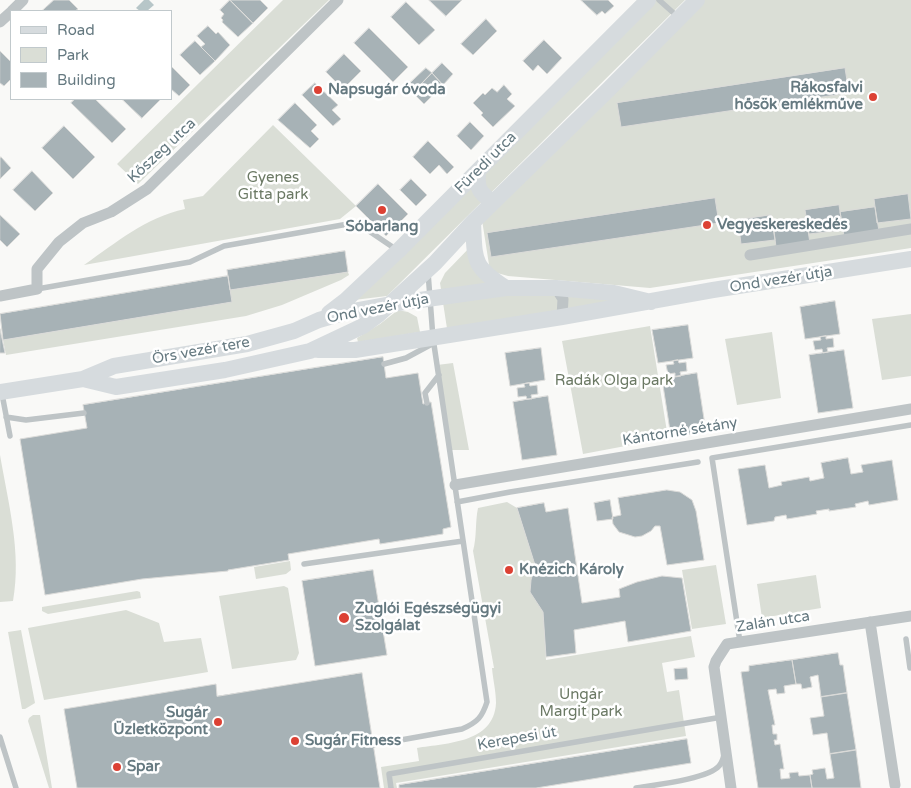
<!DOCTYPE html>
<meta charset="utf-8">
<style>
body{margin:0}
#map{position:relative;width:911px;height:788px;overflow:hidden;background:#f9f9f7;font-family:"Varela Round",sans-serif}
canvas{display:block}
.legend{position:absolute;left:10px;top:10px;width:162px;height:90px;box-sizing:border-box;background:#fff;border:1px solid #c1c9cc;margin:0;padding:6px 9px;list-style:none;font-size:15px;color:#657980}
.legend li{display:flex;align-items:center;gap:10px;height:25px}
.legend b{width:25px;border:1px solid #c1c9cc}
</style>
<div id="map">
<canvas width="911" height="788"></canvas>
<ul class="legend">
<li><b style="height:6px;background:#d6dbde"></b>Road</li>
<li><b style="height:14px;background:#daded6"></b>Park</li>
<li><b style="height:14px;background:#a7b2b6"></b>Building</li>
</ul>
</div>
<script>
const ctx = document.querySelector('canvas').getContext('2d');
ctx.lineJoin = 'round';
function paint(path, color) { ctx.fillStyle = color; ctx.fill(path, 'evenodd'); }
function trace(path, color, width, dash) { ctx.strokeStyle = color; ctx.lineWidth = width; ctx.lineCap = dash ? 'butt' : 'round'; ctx.setLineDash(dash || []); ctx.stroke(path); }
function label(font, color, halo, rows, align = 'center') {
  ctx.font = font + ' "Varela Round",sans-serif'; ctx.lineWidth = 5; ctx.setLineDash([]); ctx.textBaseline = 'middle'; ctx.strokeStyle = halo; ctx.fillStyle = color; for (const [text, x, y, turn = 0] of rows) {
    ctx.save(); ctx.translate(x, y); ctx.rotate((+turn || 0) * Math.PI / 180); ctx.textAlign = isNaN(turn) ? turn : align; if (halo) ctx.strokeText(text, 0, 0); ctx.fillText(text, 0, 0); ctx.restore();
  }
}
paint(new Path2D(`
 M283,0H329L138,184L117,164Z
 M655,0H685L387,296L354,300Z
 M704,0H911V248L650,288L508,276L490,271L482,220Z
 M273,125L356,206L340,219L84,265C117,242 145,218 185,209L183,200L203,196Z
 M474,243L489,278L651,302L448,335L440,283L445,273Z
 M348,272L349,275L341,280L282,305L246,316L6,355L3,340L231,302L230,290Z
 M398,310L408,312L417,317L420,332L358,342L357,338L380,324Z
 M911,314V376L882,380L872,319Z
 M650,326L668,438L583,454L562,341Z
 M772,332L781,398L737,405L725,339Z
 M453,363L469,450H450L437,365Z
 M0,455C8,502 22,553 13,601L0,602Z
 M507,502L517,508L535,565L538,603L543,612L546,660L691,636L695,657L662,663L667,692L679,690L686,736L396,783L397,788H384L381,767L419,761L417,748C447,743 494,743 496,703C496,691 493,680 492,668H494L473,551C477,537 475,522 478,508Z
 M290,561L291,570L286,574L256,579L254,567Z
 M716,565L726,624L692,629L682,570Z
 M816,575L821,608L762,618L757,584Z
 M284,586L288,588L299,653L296,660L232,669L219,596Z
 M137,591L140,592L141,598L48,614L42,611V607Z
 M126,610L159,623L164,642L201,638L208,672L44,700L28,628Z
 M21,630L35,703L25,709H22L8,632Z
 M33,715H40L52,788H49L28,721L29,718Z`), '#daded6');
paint(new Path2D(`
 M144,0H149L154,5L147,11H140L136,8Z`), '#b7c6c8');
const building = new Path2D(`
 M54,0H69L78,9L75,11H42Z
 M230,0H260L268,8L253,23Z
 M230,0L253,23L238,37L222,22L223,20L221,18L224,14L220,10Z
 M429,0H462L446,16Z
 M581,0H608L614,6L605,14L602,11L597,15Z
 M406,2L435,30L419,45L391,17Z
 M486,19L497,31L473,55L461,44Z
 M208,26L216,34L218,32L230,45L215,61L201,47L205,44L197,36Z
 M369,28L408,67L393,82L354,43Z
 M544,40L562,58L547,74L538,65L533,71L523,61Z
 M195,41L215,61L200,75L180,55Z
 M0,51L11,62V79L4,86L0,83Z
 M344,54L361,71L343,89L326,72Z
 M442,63L453,74L443,85L432,73Z
 M171,66L190,85L179,96L171,89Z
 M426,68L432,73L416,89L410,83Z
 M845,68L849,93L621,127L617,103Z
 M432,73L443,85L424,104L413,93Z
 M315,83L338,105L332,110L341,119L333,126L302,95Z
 M504,85L512,94L507,99L515,106L493,127L481,115L483,113L473,103L483,93L485,95L492,88L497,92Z
 M75,99H95L126,129L112,143L71,103Z
 M122,99H158L160,100L142,118Z
 M295,103L317,125L311,131L319,139L310,148L278,120Z
 M470,122L484,136L471,150L457,136Z
 M64,126L95,157L73,179L42,148Z
 M428,141L454,167L447,174L439,165L430,174L413,157Z
 M1,157L11,168L0,179V158Z
 M32,171L53,193L35,211L13,190Z
 M411,179L427,195L416,206L400,190Z
 M378,184L408,214L386,236L356,206Z
 M908,194L911,219L877,223L874,199Z
 M715,198L719,223L491,257L487,233Z
 M839,205L843,230L809,234L805,210Z
 M875,207L879,231L844,236L840,212Z
 M0,215L20,234L7,247L0,240Z
 M771,215L775,240L741,244L738,220Z
 M806,218L810,243L776,247L773,223Z
 M345,251L348,272L230,290L227,270Z
 M228,276L232,302L3,340L0,314Z
 M835,301L840,334L805,339L800,307Z
 M688,325L693,358L658,363L652,330Z
 M0,329L5,353H0Z
 M826,336V339L833,338L834,347L827,348L828,352L823,353L822,349L815,350L813,341L821,340L820,337Z
 M541,348L545,380L510,386L505,353Z
 M844,350L853,408L818,413L809,355Z
 M383,357L386,378L418,373L423,404L431,402L451,527L443,529V534L380,544L379,539L288,554L289,560L228,570V571L142,579L45,595L20,439L87,428L83,405Z
 M678,360L679,363L686,362L687,371L680,372L681,376L675,377V373L668,374L666,365L674,364L673,361Z
 M697,373L706,432L671,437L662,379Z
 M529,383L530,386L537,385L538,394L531,395L532,399H527L526,396L518,397L517,388L525,387L524,384Z
 M548,396L557,455L522,460L513,402Z
 M848,458L851,474L863,472L861,465L892,460L898,500L869,505L868,501L855,504L856,507L829,511V509L816,511L817,514L787,519L786,515L775,517L774,521L747,525L738,469L765,465L769,488L782,485L781,482L809,477L810,481L824,478L821,463Z
 M667,490L680,492L692,500L696,511L704,560L667,565L660,526H655L651,531L642,536L635,537L619,532L613,524L612,517L621,515L618,498Z
 M610,500L613,519L597,521L594,503Z
 M544,503L546,512L568,508L582,603L620,597L619,589L637,582L662,576L682,578L691,631L628,642L625,621L574,630L576,653L546,657L543,612L530,592L531,580L535,565L517,508Z
 M373,570L387,655L315,666L302,581Z
 M838,653L840,665H843L847,693L821,697L818,675L810,677L812,687L802,689L801,684H796L792,660Z
 M792,660L796,684L784,686L785,693L777,694L776,689L768,690L775,725H772L773,734H777V740H774L775,745L780,744L784,769H780L781,779L790,778L789,773L798,772L799,776L810,775L812,788H758L741,672L749,671V666Z
 M687,668L688,679L675,680L674,669Z
 M362,673L380,788H77L64,709L216,684L217,696Z
 M847,693L856,750L830,754L827,733L813,735L810,718L824,716L821,697Z
 M687,739L691,763L536,788H399V785Z
 M856,750L861,788H812L810,775L813,774L812,770L825,768L827,779L834,778L830,754Z`);
paint(building, '#a7b2b6');
trace(building, '#dbdbd9', 1);
trace(new Path2D(`
 M659,0L678,17
 M37,289L190,262L224,246L348,224L366,229L397,250
 M384,364L406,358L432,344
 M2,394L10,436
 M427,403L425,393L439,375
 M6,417L26,420L84,413
 M457,502L510,492L698,462
 M304,564L463,541
 M906,639L910,668
 M740,642L712,458L911,425
 M0,737L16,788
 M373,745L462,729C478,722 482,717 487,702L433,338L428,272
 M391,788L389,774L722,717
 M636,788C654,785 708,779 719,766C722,763 723,759 724,755`), '#bec4c6', 5.5);
trace(new Path2D(`
 M12,11L23,0
 M0,22L11,12
 M750,255L911,229
 M556,288L563,299L562,317
 M0,296L37,289V269L59,242L83,223L111,212L147,189L338,0
 M455,485L911,409
 M870,622L895,785
 M731,788L714,667L716,661L727,644L911,616`), '#bec4c6', 11);
trace(new Path2D(`
 M478,171C477,188 478,192 493,202
 M473,222C475,261 472,266 506,288
 M329,313L346,300L398,251L648,0
 M318,350H355L562,317L713,290L911,259
 M83,379L116,387L225,370L310,351L363,326L378,315L435,263L473,222L608,90L697,0
 M0,392L83,379L114,366L247,344L294,331L319,320L347,312L391,304L506,288H556L614,293L651,302`), '#d6dbde', 16);
for (const [x, y, r, color] of [
 [318,90,5,"#dc4134"],
 [873,97,5,"#dc4134"],
 [382,210,5,"#dc4134"],
 [707,225,5,"#dc4134"],
 [509,570,5,"#dc4134"],
 [344,618,6,"#dc4134"],
 [218,722,5,"#dc4134"],
 [295,741,5,"#dc4134"],
 [117,767,5,"#dc4134"]
]) { const dot = new Path2D(); dot.arc(x, y, r, 0, 2 * Math.PI); ctx.fillStyle = color; ctx.fill(dot); trace(dot, '#fff', 2); }
label('bold 15px', '#657980', '#fff', [
 ["Rákosfalvi",863,88,"right"],
 ["hősök emlékműve",863,105,"right"],
 ["Napsugár óvoda",328,90],
 ["Vegyeskereskedés",717,225],
 ["Sóbarlang",382,227,"center"],
 ["Knézich Károly",519,570],
 ["Zuglói Egészségügyi",355,609],
 ["Szolgálat",355,626],
 ["Sugár",208,713,"right"],
 ["Üzletközpont",208,730,"right"],
 ["Sugár Fitness",305,741],
 ["Spar",127,767]
], 'left');
label('15px', '#657980', '#fff', [
 ["Kőszeg utca",162,151,-43],
 ["Füredi utca",486,163,-45],
 ["Ond vezér útja",781,280,-9],
 ["Ond vezér útja",378,309,-11],
 ["Örs vezér tere",201,351,-10],
 ["Kántorné sétány",680,432,-9],
 ["Zalán utca",773,622,-9],
 ["Kerepesi út",517,739,-10]
]);
label('15px', '#6b7964', '#fff', [
 ["Gyenes",273,178],
 ["Gitta park",273,195],
 ["Radák Olga park",614,381],
 ["Ungár",581,695],
 ["Margit park",581,712]
]);
</script>
